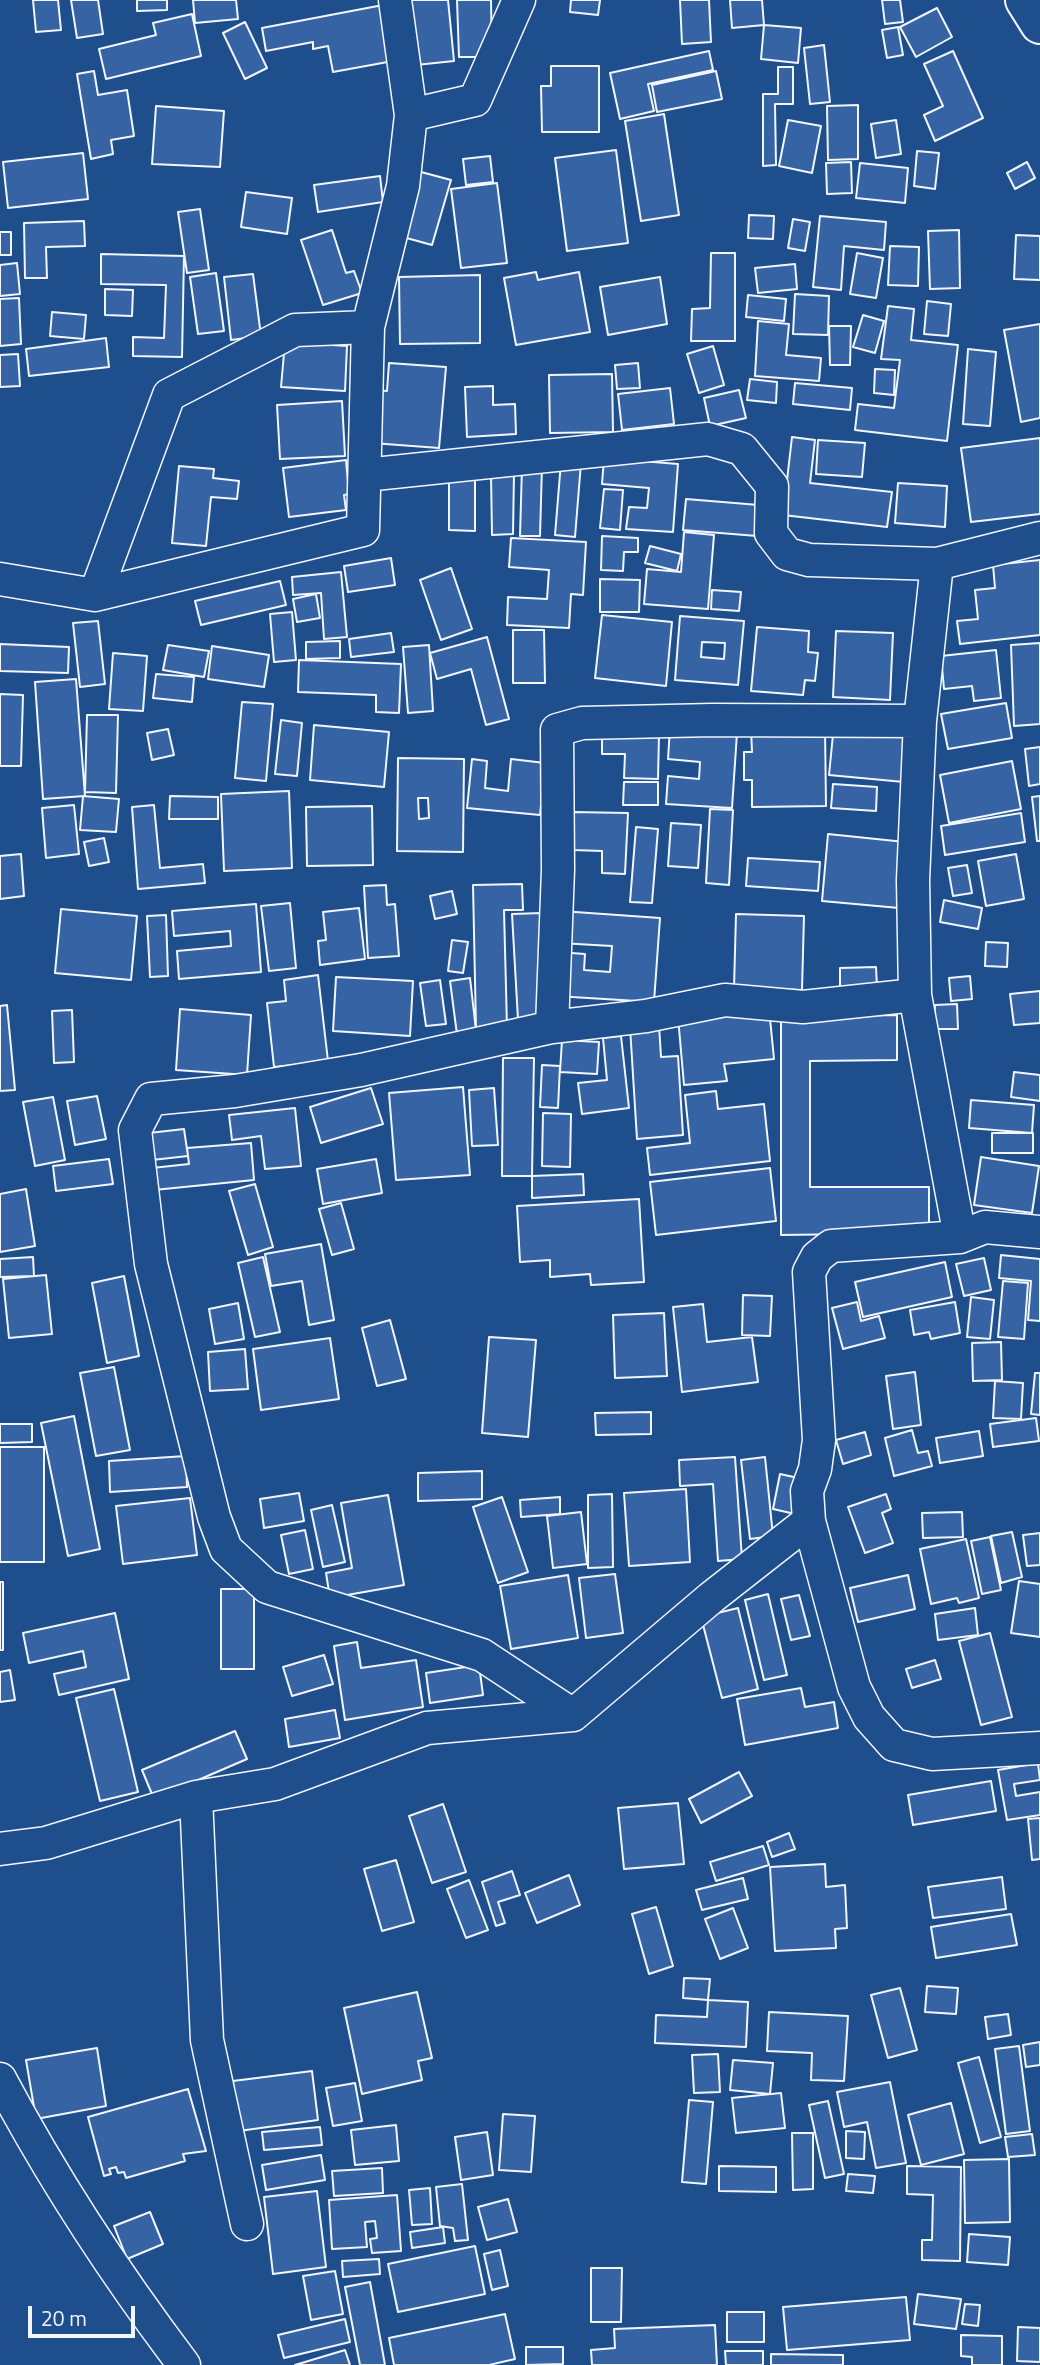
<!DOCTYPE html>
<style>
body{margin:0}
#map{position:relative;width:1040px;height:2365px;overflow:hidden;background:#1f4e8c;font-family:"Titillium Web",sans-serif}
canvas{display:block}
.scale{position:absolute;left:28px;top:2306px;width:107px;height:32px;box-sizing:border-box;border:4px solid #f2f6ff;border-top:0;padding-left:9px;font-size:21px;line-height:24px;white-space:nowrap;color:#f2f6ff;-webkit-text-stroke:5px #1f4e8c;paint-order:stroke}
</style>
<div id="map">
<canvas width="1040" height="2365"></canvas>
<div class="scale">20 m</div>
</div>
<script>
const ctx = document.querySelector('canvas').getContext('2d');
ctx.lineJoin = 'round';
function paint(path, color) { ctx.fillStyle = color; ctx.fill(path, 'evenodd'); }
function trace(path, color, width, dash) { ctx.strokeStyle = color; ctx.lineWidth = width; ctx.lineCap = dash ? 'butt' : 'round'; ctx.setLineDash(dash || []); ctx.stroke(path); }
const building = new Path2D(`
 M33,0H58L61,30L36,32Z
 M71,0H98L103,34L77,38Z
 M137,0H167V10L137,11Z
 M193,0H236L238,19L195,23Z
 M410,0H448L454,61L416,65Z
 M457,0H491L492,57H459Z
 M571,0H600L598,15L570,12Z
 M680,0H709L711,42L682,44Z
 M730,0H762L764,25L732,28Z
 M882,0H900L903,22L885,24Z
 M383,5L393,61L333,72L328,46L313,49V42L266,51L262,28Z
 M937,8L952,37L916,57L900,27Z
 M192,14L201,56L106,79L99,49L156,35L153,23Z
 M245,22L267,68L245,79L223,33Z
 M764,25L801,28L798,63L761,59Z
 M898,27L903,55L887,58L882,30Z
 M824,45L830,102L810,104L804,48Z
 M709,51L713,70L648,84L654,111L620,119L610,73Z
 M953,51L983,118L935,141L924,115L943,106L924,64Z
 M551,66H599V132H542L541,86H551Z
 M778,67H793V104H775L776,165L763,166V94H778Z
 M94,71L98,95L127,90L134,136L111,140L113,154L91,159L77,74Z
 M716,71L722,99L657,112L652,85Z
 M858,105V159L828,160L827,106Z
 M156,106L224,111L220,167L152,164Z
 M664,114L679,215L641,221L625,121Z
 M788,120L821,126L812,173L779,166Z
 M896,120L901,154L876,158L871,124Z
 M616,150L628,243L567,251L555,158Z
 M917,151L939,153L935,189L914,186Z
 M83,153L88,199L8,208L3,162Z
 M490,156L493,182L466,185L463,159Z
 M851,162L852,193L827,194L826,163Z
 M1027,162L1035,178L1015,189L1007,173Z
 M860,163L908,168L905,203L856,198Z
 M421,172L451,180L432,245L403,237Z
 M380,176L383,202L318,212L314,185Z
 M497,183L507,263L461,268L451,189Z
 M246,192L292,198L287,234L241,227Z
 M200,209L209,270L187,273L178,212Z
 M749,215L774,216L773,239L748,238Z
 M820,216L886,222L884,250L844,246L841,290L813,287Z
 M793,219L810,222L805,251L788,248Z
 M84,221L85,246L46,247L47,278H25L24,223Z
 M332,230L346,273L354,271L362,293L323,305L301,240Z
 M959,230L960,288L930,289L928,231Z
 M0,232H11V255H0Z
 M1016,235L1040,236V280L1014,279Z
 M890,246L919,247L918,286L888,285Z
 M711,253H735V341H691L692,309L710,308Z
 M857,253L883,258L876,298L850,294Z
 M101,254L184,256L182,357L133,356V337L164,338L166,285L101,284Z
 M17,263L20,294L0,296V265Z
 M795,264L797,289L758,293L755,268Z
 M536,272L538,280L579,272L590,332L516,345L504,278Z
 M216,273L224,331L198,334L190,277Z
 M253,274L261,336L231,340L224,277Z
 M480,275V343L400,344L399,277Z
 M660,277L667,324L608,335L600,287Z
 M105,289L133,290L132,316L105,315Z
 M795,294L829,296L828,335L793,334Z
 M748,295L786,299L784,321L746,317Z
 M19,298L21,344L0,346V299Z
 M927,301L951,304L948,336L924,334Z
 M888,306L914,309L911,340L958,345L947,441L855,430L858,404L894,408L900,360L881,359Z
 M52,312L86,315L84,339L50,336Z
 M863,315L884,321L875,353L853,347Z
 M758,321L789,324L786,355L821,358L819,381L755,376Z
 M1040,324V418L1021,422L1004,330Z
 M829,326H851L850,365H830Z
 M106,338L109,367L29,376L26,349Z
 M285,342L347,346L345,391L281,387Z
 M713,346L724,385L699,393L687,354Z
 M968,349L996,352L990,426L963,424Z
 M18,354L20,386L0,387V355Z
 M389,363L446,367L439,448L372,443L376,390L387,391Z
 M638,363L640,388L617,389L615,365Z
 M875,369L895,370L894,395L874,393Z
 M612,374L613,432L550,433L549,375Z
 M750,379L777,382L776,403L747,400Z
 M795,383L852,388L850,410L793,404Z
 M493,386V405L515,404L516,434L467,437L465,387Z
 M670,388L674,424L622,430L618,394Z
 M739,390L746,418L710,426L704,398Z
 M342,401L345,456L280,459L277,405Z
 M792,437L815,440L810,483L892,492L887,527L783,515Z
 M1040,438V514L971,522L961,448Z
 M818,440L865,443L862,477L816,474Z
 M604,458L678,464L673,532L626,529L629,507L647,508L649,488L602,484Z
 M346,460L349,494L344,495L346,510L289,517L283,468Z
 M561,462L581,463L575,537L555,535Z
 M179,466L214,469L213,478L239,481L237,499L211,497L206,546L172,543Z
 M522,466H542L540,536H520Z
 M514,473L513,534L492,535L491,474Z
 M449,474H475V531L449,530Z
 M898,483L947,486L945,527L895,523Z
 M604,489L623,490L620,530L600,528Z
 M686,499L759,505L757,536L683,530Z
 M684,532L714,535L708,609L644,604L647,569L681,572Z
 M602,536L638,538V552H624L623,571L601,570Z
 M511,538L586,542L583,595L571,594L569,628L507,625L508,597L547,599L549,570L509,567Z
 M650,546L681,554L677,571L645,563Z
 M391,558L395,585L348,592L344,566Z
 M1040,560V635L960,644L957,621L978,619L975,590L995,588L993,565Z
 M451,568L472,629L441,640L420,580Z
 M341,572L347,637L324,639L321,593L293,595L292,577Z
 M600,579L640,580L639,612H600Z
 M280,581L286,605L201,625L195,601Z
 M712,590L741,592L739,611L711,609Z
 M316,594L320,618L297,622L293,599Z
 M292,612L296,660L274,662L270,614Z
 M602,615L672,622L666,686L595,678Z
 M680,616L744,621L738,685L675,680ZM702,642L725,643L724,659L701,657Z
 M98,621L105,684L80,687L73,623Z
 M757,627L809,631L808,652L818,653L815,681L805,680L803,695L751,691Z
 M513,630H544L545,683H513Z
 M836,631L893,633L890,700L833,697Z
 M391,633L394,652L351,657L349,639Z
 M487,637L509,719L486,725L471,669L437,679L430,653Z
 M340,641V658L306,659V642Z
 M1040,643V724L1014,726L1011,645Z
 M0,644L69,647L68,673L0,671Z
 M168,645L209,651L204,677L163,670Z
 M429,645L433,711L408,713L403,647Z
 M212,646L269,655L264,687L208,679Z
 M996,650L1001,698L974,701L972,686L944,689L941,656Z
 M113,653L147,656L143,711L109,709Z
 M299,660L401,664L399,713L376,712V695L298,692Z
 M156,674L194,677L192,702L153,698Z
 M76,679L85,796L43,799L35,682Z
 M0,694L23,695L21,766H0Z
 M242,702L273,704L266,781L235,778Z
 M1006,703L1012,738L948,749L941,714Z
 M87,715H118L116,793L85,792Z
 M281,720L302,723L297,776L275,774Z
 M834,724L909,732L904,782L829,775Z
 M314,725L389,732L384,787L310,780Z
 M670,728L737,733L732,808L666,804L668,776L699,779L700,762L668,759Z
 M825,728L826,806L752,807V780H744V752H752L751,729Z
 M168,729L174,755L152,760L147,733Z
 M602,734L659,735L658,779L624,778L625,754H602Z
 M1040,747V784L1029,786L1025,749Z
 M398,758L464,759L463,852L397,851ZM418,798H428L429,818L419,819Z
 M472,759L487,761L485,788L508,791L511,759L545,763L540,815L467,808Z
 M1012,761L1021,809L949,823L940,775Z
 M624,782H658V805H623Z
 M833,784L877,787L876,811L831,808Z
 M289,791L292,868L224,871L221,794Z
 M83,796L119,799L116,832L80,830Z
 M170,796L218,797V819H169Z
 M1040,796V841H1037L1032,797Z
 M74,805L79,854L46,858L42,808Z
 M154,805L160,868L203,864L205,883L138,889L132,807Z
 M372,806L373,865L307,866L306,807Z
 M710,809L733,810L729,885L706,883Z
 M574,812L628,813L625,874L602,873V851L573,850Z
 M1021,813L1025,842L945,855L941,826Z
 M671,823L701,825L698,868L668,866Z
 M636,827L658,829L652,903L630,902Z
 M828,834L905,842L899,908L822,901Z
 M104,838L109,862L89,866L84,842Z
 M21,854L24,896L0,899V856Z
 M1016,854L1024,899L986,906L978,861Z
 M748,858L820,862L818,891L746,886Z
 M967,865L972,893L953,896L948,868Z
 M522,884L523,910H504L507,1027L476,1028L473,885Z
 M386,885L387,905L395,904L399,956L368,958L364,886Z
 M452,891L457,914L435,919L430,896Z
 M944,900L982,908L978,929L940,922Z
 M290,903L296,968L269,971L261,906Z
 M256,904L261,972L179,979L177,951L231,946L230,931L174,936L172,911Z
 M359,908L365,959L320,965L318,941L326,940L323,912Z
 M61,909L137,916L131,980L55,973Z
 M561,911L660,918L654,1002L555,996L558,952L585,954L584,970L610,972L612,946L559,943Z
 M542,913L548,1018L518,1020L512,914Z
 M736,914L804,916L802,990L734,988Z
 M166,915L168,976L150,977L147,916Z
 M452,940L468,942L463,973L448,971Z
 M986,942L1008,943L1007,967L985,966Z
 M876,967L877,987L840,988V968Z
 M318,975L328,1061L274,1067L267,1003L286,1001L284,980Z
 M970,976L972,999L951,1001L949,978Z
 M336,977L413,981L410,1036L333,1031Z
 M470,978L477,1039L458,1042L450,981Z
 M440,980L446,1024L426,1026L420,983Z
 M1040,991V1023L1014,1025L1010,994Z
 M957,1004L958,1029H934L935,1005Z
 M7,1005L15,1090L0,1091V1006Z
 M769,1008L774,1059L724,1064L727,1081L684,1085L678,1017Z
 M180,1009L251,1015L247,1075L176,1070Z
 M72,1010L74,1062L54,1063L52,1011Z
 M897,1015V1060L810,1061V1187H929V1233L781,1235V1016Z
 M659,1025L661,1057L678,1056L683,1135L637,1139L630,1027Z
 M621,1036L629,1108L582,1114L578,1083L607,1080L603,1038Z
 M562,1040L599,1042L597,1074L560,1072Z
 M503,1058H534L532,1176H502Z
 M542,1065L560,1066L558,1108L540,1107Z
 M1014,1072L1040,1075V1101L1011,1097Z
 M463,1087L470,1175L396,1180L389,1093Z
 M371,1088L383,1124L321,1143L310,1107Z
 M494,1088L498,1145L472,1146L469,1090Z
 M716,1091L718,1109L764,1104L770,1161L650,1175L647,1148L690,1143L685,1095Z
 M97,1096L106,1139L75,1145L67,1101Z
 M53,1097L65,1160L35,1166L23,1102Z
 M971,1100L1034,1105L1032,1133L969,1128Z
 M295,1108L301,1166L265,1169L261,1136L232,1140L229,1115Z
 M543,1113L571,1114L570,1167L542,1166Z
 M184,1129L188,1156L152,1160L149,1133Z
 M992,1133H1033V1153H992Z
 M251,1143L254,1180L154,1190L152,1168L189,1164L187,1148Z
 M981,1157L1039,1166L1032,1213L974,1205Z
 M109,1159L113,1184L56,1191L53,1166Z
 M376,1159L382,1193L323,1204L317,1169Z
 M770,1168L776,1221L656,1235L650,1182Z
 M583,1174L584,1195L532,1198V1176Z
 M255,1184L273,1247L248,1255L229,1191Z
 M26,1189L35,1246L0,1252V1194Z
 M639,1199L644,1282L591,1285L590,1274L550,1277V1260L520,1262L517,1206Z
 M341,1203L354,1249L332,1255L319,1209Z
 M321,1244L334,1320L309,1325L302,1281L271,1286L265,1254Z
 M1001,1255L1040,1259V1321L1028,1320L1031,1281L999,1278Z
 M33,1257L34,1276L0,1277V1259Z
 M263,1257L280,1332L255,1337L238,1263Z
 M984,1258L991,1290L964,1296L956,1264Z
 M945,1262L952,1297L863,1317L855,1282Z
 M46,1275L52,1334L9,1338L3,1279Z
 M124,1276L139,1356L107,1363L92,1283Z
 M1003,1281L1028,1283L1024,1339L998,1337Z
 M743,1295L772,1296L770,1336L742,1335Z
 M971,1297L994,1300L990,1339L967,1337Z
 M857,1302L861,1321L879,1316L885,1338L843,1349L832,1308Z
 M955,1302L960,1333L931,1339L929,1332L914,1335L910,1310Z
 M238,1303L244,1339L215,1344L209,1309Z
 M703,1304L707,1342L752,1337L758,1382L682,1392L673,1307Z
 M664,1313L667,1376L615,1378L613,1315Z
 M390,1320L406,1379L377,1386L362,1328Z
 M489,1337L536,1340L528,1437L482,1433Z
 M330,1338L339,1399L261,1410L253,1349Z
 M1001,1342L1002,1380L973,1381L972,1343Z
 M245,1349L248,1389L210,1391L208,1352Z
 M114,1367L130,1450L96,1456L80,1373Z
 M915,1372L921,1425L893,1429L886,1376Z
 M1035,1373H1040V1415L1031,1414Z
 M995,1381L1023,1383L1021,1419L993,1418Z
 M651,1412V1434L596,1435L595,1413Z
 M74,1416L100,1549L68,1556L41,1423Z
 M1036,1418L1039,1441L993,1447L990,1424Z
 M0,1424H32V1442L0,1443Z
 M912,1430L918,1453L928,1451L932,1466L894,1476L885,1438Z
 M979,1431L983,1456L940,1463L936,1438Z
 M865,1432L871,1455L843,1464L836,1440Z
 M0,1447H44V1562H0Z
 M186,1456L187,1487L110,1492L109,1461Z
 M735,1457L742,1559L718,1561L713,1484L680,1486L679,1460Z
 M765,1457L773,1536L750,1539L741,1460Z
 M482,1471V1499L418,1501V1473Z
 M780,1474L803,1479L795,1514L773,1509Z
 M686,1489L690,1562L629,1566L624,1493Z
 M299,1493L304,1521L264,1528L260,1499Z
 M612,1494L613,1567L588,1568V1495Z
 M886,1494L891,1509L882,1513L893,1543L865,1553L848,1507Z
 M388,1495L404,1585L330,1598L326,1573L352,1568L341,1503Z
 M502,1497L528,1572L498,1583L473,1507Z
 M560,1497V1514L521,1517L520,1500Z
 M190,1498L197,1555L123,1564L116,1506Z
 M332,1505L345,1562L323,1567L311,1510Z
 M581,1512L587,1564L553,1568L547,1516Z
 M962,1512L963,1537L923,1538L922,1513Z
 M305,1530L313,1569L289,1574L281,1535Z
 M1012,1532L1022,1577L1001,1583L991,1536Z
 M1040,1533V1565L1027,1566L1023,1535Z
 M990,1537L1001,1590L982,1594L971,1541Z
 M966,1539L979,1598L959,1603L957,1598L931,1604L920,1549Z
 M615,1574L623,1633L586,1638L579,1578Z
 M568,1575L578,1638L511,1649L500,1586Z
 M908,1575L915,1609L858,1622L850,1588Z
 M1019,1581L1040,1584V1637L1011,1633Z
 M0,1582H3V1650H0Z
 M221,1589H254V1669H221Z
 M768,1594L787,1675L764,1680L745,1600Z
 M799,1595L810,1636L791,1640L781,1599Z
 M738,1608L758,1689L722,1698L701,1617Z
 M975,1608L978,1635L938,1640L935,1614Z
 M115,1613L129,1679L59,1695L54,1674L86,1667L83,1651L29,1663L23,1633Z
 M990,1633L1012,1717L981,1725L959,1641Z
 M357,1642L361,1668L416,1660L423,1707L345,1720L334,1646Z
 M324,1655L333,1684L292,1696L283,1667Z
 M935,1660L941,1679L912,1688L906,1669Z
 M479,1665L483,1695L430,1703L426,1673Z
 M10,1670L15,1700L0,1702V1672Z
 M801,1688L805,1707L834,1702L838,1728L745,1745L737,1699Z
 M114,1689L138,1792L100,1801L76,1698Z
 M335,1710L340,1738L289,1747L285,1719Z
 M235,1731L247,1759L154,1799L142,1770Z
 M1038,1763L1040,1780L1014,1784L1016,1796L1040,1792V1815L1007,1820L998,1770Z
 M739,1772L752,1796L701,1823L689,1799Z
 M991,1781L996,1811L913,1825L908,1795Z
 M678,1803L684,1864L624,1869L618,1808Z
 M443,1804L466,1872L432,1883L409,1816Z
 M1040,1818V1859L1032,1860L1028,1819Z
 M789,1833L795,1849L772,1857L767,1842Z
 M763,1846L769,1865L716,1881L710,1862Z
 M396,1860L414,1922L382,1931L364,1869Z
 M825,1864L826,1887L845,1885L847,1928L835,1929L836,1948L775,1951L770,1867Z
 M512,1871L520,1895L498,1902L505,1923L496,1926L482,1882Z
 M569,1875L580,1905L537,1923L525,1893Z
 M1002,1877L1006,1909L933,1918L928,1887Z
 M743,1878L748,1899L702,1910L696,1890Z
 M469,1880L488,1930L466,1938L447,1889Z
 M656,1907L673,1966L649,1974L632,1914Z
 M733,1908L748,1948L720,1959L705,1919Z
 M1011,1914L1017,1945L936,1958L931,1927Z
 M684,1978L710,1979L708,2000L683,1998Z
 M927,1986L958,1988L956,2014L925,2012Z
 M900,1988L917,2050L888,2058L871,1995Z
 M417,1992L432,2058L418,2061L422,2080L362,2094L344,2008Z
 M708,2000L748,2002L746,2047L655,2043L656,2015L707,2017Z
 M769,2012L848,2016L844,2081L811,2080L812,2053L767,2051Z
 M1008,2014L1011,2035L988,2039L985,2017Z
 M1040,2042V2065L1026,2067L1023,2045Z
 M1019,2046L1030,2131L1006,2134L995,2049Z
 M97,2048L106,2106L36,2119L26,2060Z
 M718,2054L720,2092L694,2093L692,2055Z
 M979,2057L1001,2137L980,2143L958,2063Z
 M733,2060L773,2063L770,2094L730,2090Z
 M312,2071L318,2120L239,2131L233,2081Z
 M890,2082L906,2163L876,2168L867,2122L844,2127L837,2092Z
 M355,2083L362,2121L333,2126L326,2088Z
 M188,2089L206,2151L183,2154L185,2161L126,2178L124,2172L118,2173L116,2167L109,2169L111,2174L104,2176L88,2117Z
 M781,2093L785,2128L736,2133L732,2098Z
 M689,2100L713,2102L706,2184L682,2182Z
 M828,2101L844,2174L825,2178L809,2105Z
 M951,2103L964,2154L921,2165L908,2115Z
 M503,2114L535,2116L531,2172L499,2170Z
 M396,2125L399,2161L355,2165L351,2130Z
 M320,2127L322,2145L264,2150L262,2132Z
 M846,2131L865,2132L864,2159L846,2158Z
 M487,2132L493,2175L461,2180L455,2137Z
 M792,2133H813V2189L793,2190Z
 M1032,2134L1035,2155L1008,2157L1005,2137Z
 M321,2155L325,2180L266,2190L262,2165Z
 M1009,2159L1010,2222L965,2223L964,2160Z
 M719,2166L776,2167V2192L719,2191Z
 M907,2166L961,2167L960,2261L922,2260V2240H932L933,2195L907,2194Z
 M382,2168L383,2193L334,2196L332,2171Z
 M848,2174L875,2176L873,2193L846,2191Z
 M462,2184L468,2240L455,2241L453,2228L440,2226L436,2187Z
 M430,2188L432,2224L412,2225L409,2190Z
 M317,2191L326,2267L273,2274L264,2197Z
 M397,2195L401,2251L372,2253L370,2239L377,2238L375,2221L365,2222L367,2247L332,2249L329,2200Z
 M508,2199L517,2232L487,2240L478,2207Z
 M150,2212L163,2244L127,2259L114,2226Z
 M443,2227L445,2243L412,2248L410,2232Z
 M969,2234L1010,2237L1008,2265L967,2262Z
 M475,2246L485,2294L398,2312L388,2264Z
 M500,2250L508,2286L492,2290L484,2254Z
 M379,2259L380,2274L343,2277L342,2261Z
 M591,2268H622L621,2322H591Z
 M335,2271L343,2314L311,2320L303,2276Z
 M370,2282L385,2365H360L345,2287Z
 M918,2294L961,2299L956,2329L914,2324Z
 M906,2297L910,2340L787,2350L783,2307Z
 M965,2304L980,2305L978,2326L962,2324Z
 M727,2312H764V2342H727Z
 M505,2314L515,2359L489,2365H394L389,2338Z
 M345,2319L350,2342L284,2358L278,2335Z
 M715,2325L717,2365H592L591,2350L615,2348L614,2329Z
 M1018,2327L1040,2328V2362L1017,2361Z
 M961,2335L1002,2336V2365H972V2357L961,2356Z
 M526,2347H563V2364L526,2365Z
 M345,2350L350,2365H295Z
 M725,2351H763V2365H726Z
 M771,2354L843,2355V2365H771Z`);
paint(building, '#3563a3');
trace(building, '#f2f6ff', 2);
const street = new Path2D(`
 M411,115L475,100L519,0
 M365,475L708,439L742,449L772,486L771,533L787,554L809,560L937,564L1040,538
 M937,564L920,721L913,880L915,995L960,1237L985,1227L1040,1232
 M0,579L95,595L363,530L368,327L403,186L411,115L395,0
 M95,595L169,395L295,330L368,327
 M552,1027L558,870L557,730L582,723L712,720L920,721
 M960,1237L831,1246L817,1257L809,1272L819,1440L815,1469L807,1491L809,1521L854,1687L869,1717L894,1745L932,1754L1040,1748
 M573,1715L482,1655L267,1587L226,1549L214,1517L151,1264L135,1130L151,1099L235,1091L361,1070L552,1027L646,1016L725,1000L803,1007L915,995
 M196,1797L207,2040L247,2224
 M0,1849L46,1843L196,1797L275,1784L427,1728L573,1715L712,1597L809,1521
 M0,2079C53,2179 116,2275 184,2365`);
const primary = new Path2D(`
 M1025,0L1040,24`);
trace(street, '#f2f6ff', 35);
trace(primary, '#f2f6ff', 42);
trace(street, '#1f4e8c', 32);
trace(primary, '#1f4e8c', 38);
</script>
